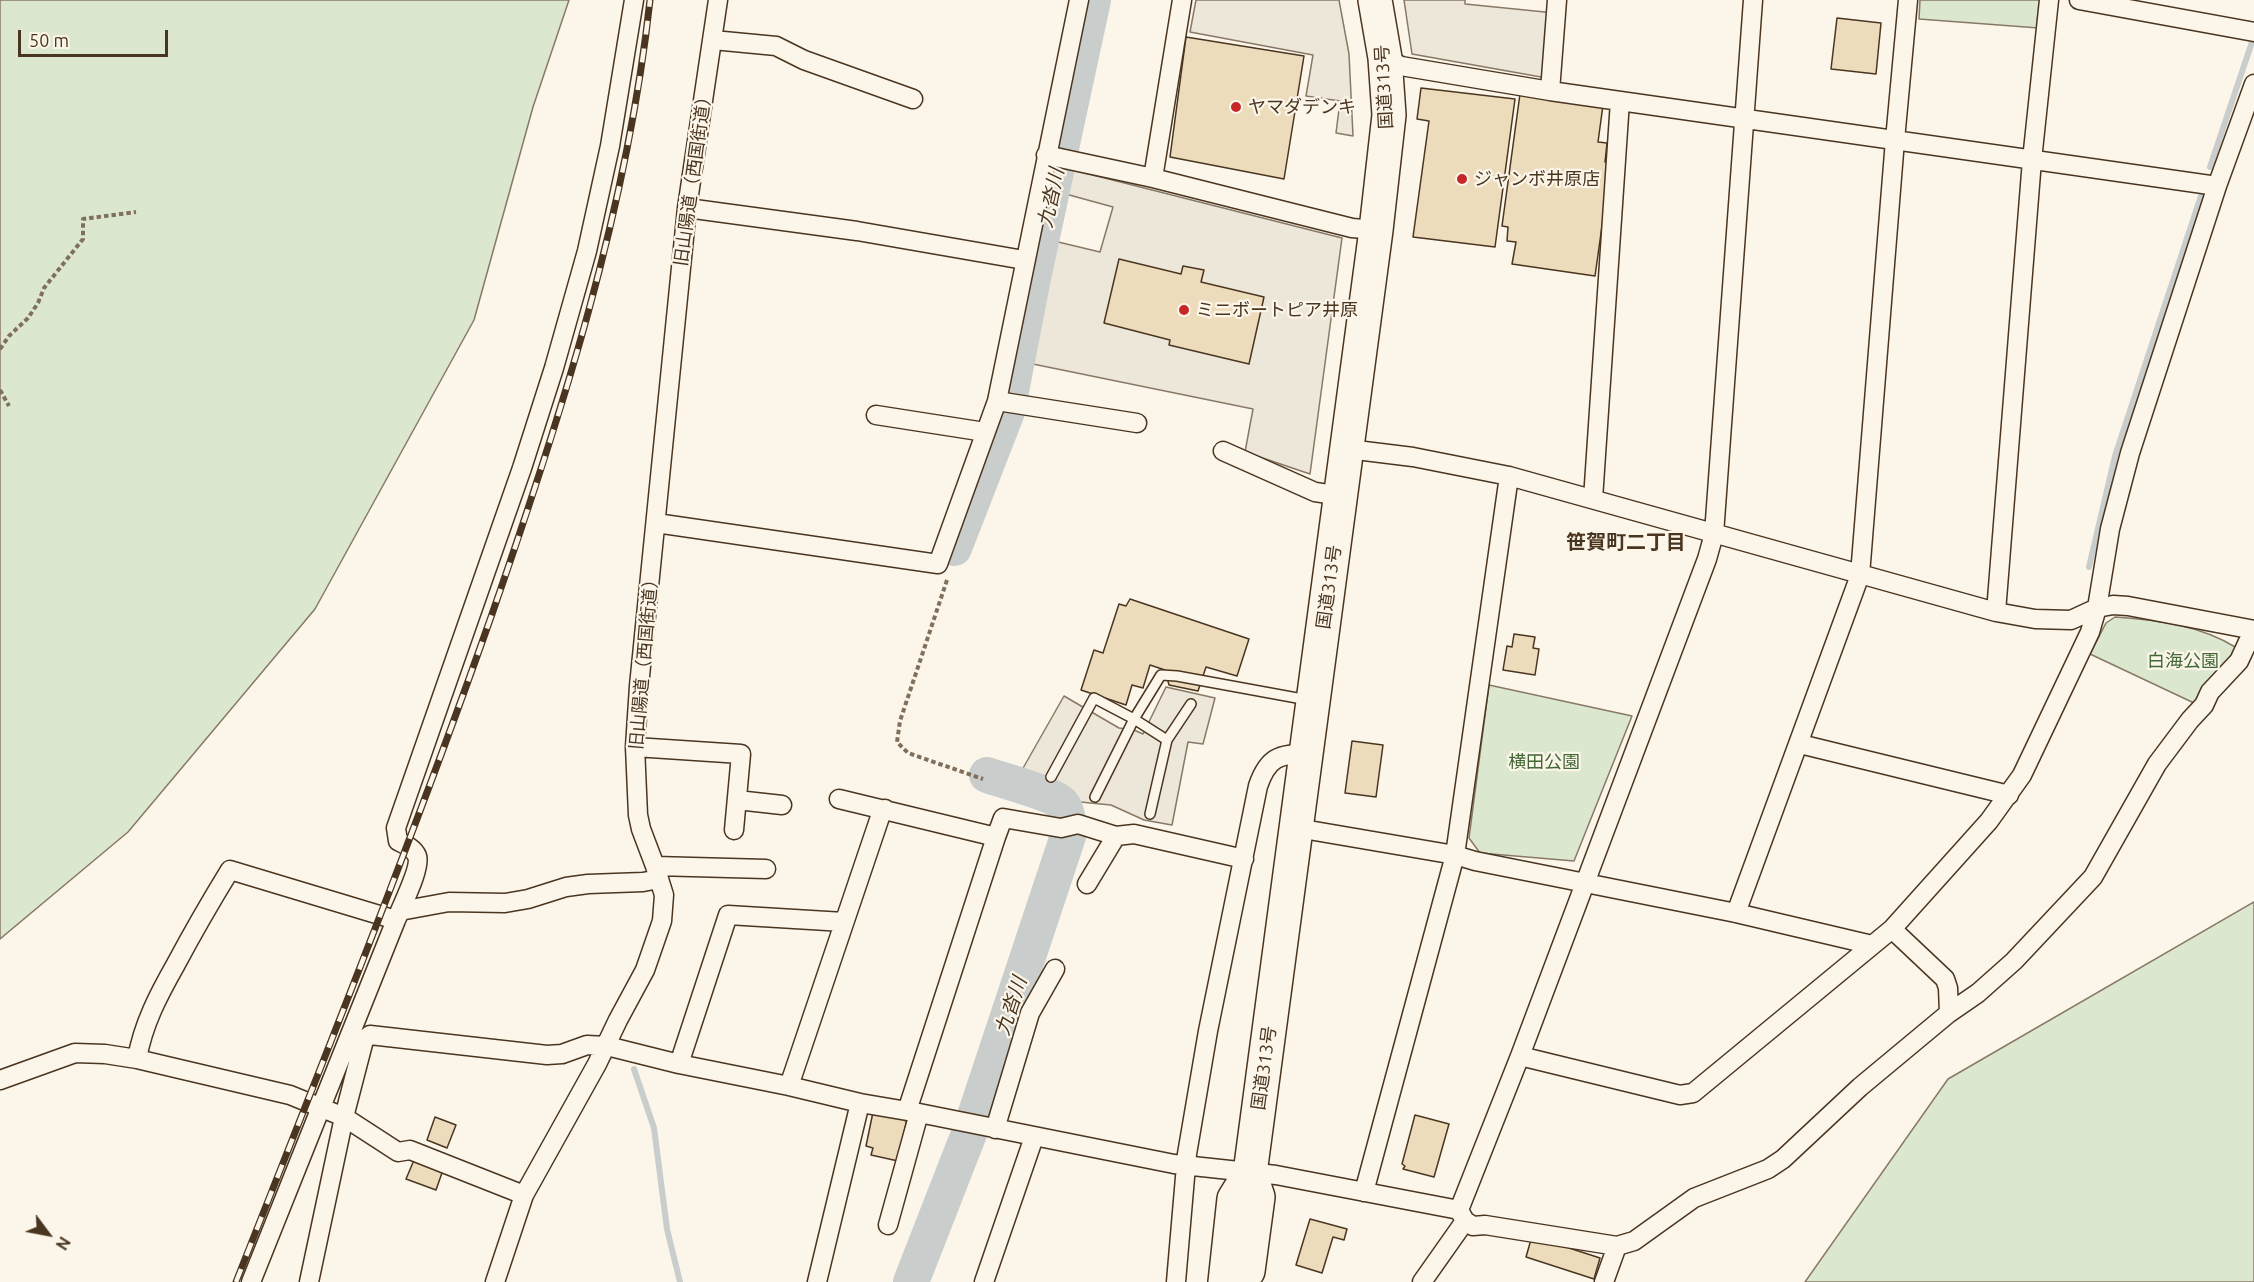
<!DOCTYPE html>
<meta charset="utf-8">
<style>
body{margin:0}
#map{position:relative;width:2254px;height:1282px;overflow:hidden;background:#fbf6e9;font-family:Ubuntu,sans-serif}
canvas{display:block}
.north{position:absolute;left:18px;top:1204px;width:60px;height:60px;-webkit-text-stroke:4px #fbf6e9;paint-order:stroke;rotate:122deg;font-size:16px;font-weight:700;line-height:24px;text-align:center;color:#4a3520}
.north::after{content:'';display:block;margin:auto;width:21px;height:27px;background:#4a3520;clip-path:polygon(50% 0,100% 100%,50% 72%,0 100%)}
.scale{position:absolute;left:18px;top:30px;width:150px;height:27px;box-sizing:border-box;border:3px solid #4a3520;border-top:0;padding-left:8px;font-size:18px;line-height:21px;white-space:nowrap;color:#4a3520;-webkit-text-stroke:4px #fbf6e9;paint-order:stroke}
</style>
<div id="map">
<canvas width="2254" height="1282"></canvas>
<div class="north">N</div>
<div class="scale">50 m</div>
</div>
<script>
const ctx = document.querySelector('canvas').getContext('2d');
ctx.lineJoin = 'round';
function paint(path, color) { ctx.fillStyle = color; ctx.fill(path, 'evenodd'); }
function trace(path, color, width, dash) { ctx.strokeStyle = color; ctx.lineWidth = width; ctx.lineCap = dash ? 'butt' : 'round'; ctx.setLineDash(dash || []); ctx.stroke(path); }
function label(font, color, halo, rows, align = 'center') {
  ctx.font = font + ' Ubuntu,"Noto Sans JP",sans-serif'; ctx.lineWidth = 4.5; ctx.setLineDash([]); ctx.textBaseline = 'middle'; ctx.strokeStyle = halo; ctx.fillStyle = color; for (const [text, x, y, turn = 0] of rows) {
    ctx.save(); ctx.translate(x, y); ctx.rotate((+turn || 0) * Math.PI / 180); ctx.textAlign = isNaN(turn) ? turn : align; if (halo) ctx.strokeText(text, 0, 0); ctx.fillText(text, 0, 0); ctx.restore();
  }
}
const green = new Path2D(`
 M0,0H569L533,107L474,320L315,609L128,832L0,939Z
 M1920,0H2041L2039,28L1919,19Z
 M2115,617C2158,620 2200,625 2237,648L2236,658L2194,703L2090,654L2106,623Z
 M1489,685L1632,716L1574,861L1480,853L1469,838Z
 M2254,902V1282H1805L1948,1079Z`);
paint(green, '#dce7d0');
trace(green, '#887966', 1.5);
const parking = new Path2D(`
 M1196,0H1339L1349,54L1353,136L1336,133L1340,101L1306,96L1313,55L1190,32Z
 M1404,0H1465V4L1555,13L1551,68L1541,77L1412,54Z
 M1069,169L1342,238L1310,474L1245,452L1253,409L1028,363L1054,241L1100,252L1113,207L1062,193Z
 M1166,687L1215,698L1203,744L1188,742L1172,825L1144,820L1111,805L1070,801L1052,789L1018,777L1064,696L1119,728L1134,730L1143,734Z`);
paint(parking, '#ede7d9');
trace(parking, '#887966', 1.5);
trace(new Path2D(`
 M2210,167L2252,42
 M2089,567L2115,456L2202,193
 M634,1069L654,1128L667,1229L680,1282`), '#c9cecd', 6);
trace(new Path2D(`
 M1010,396L1033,278L1093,0
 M954,548L1008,409
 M911,1282L970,1131L1068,836C1068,826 1069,812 1062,804C1054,794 1001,780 987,775`), '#c9cecd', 36);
const building = new Path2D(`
 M1837,18L1881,23L1876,74L1831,69Z
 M1186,37L1304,56L1284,179L1170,157Z
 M1421,88L1515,99L1495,247L1413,237L1429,121L1417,119Z
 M1520,94L1603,105L1598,142L1607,143L1605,162H1611L1595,276L1512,264L1516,242L1507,241L1508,227L1502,226Z
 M1119,259L1181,274L1183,266L1204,270L1201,282L1264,297L1249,364L1169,345L1170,340L1104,323Z
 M1130,599L1249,639L1237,676L1206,667L1198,691L1169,685L1165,670L1150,665L1143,688L1132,685L1126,705L1081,690L1094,650L1103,653L1119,604L1126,606Z
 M1514,634L1535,637L1533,648L1539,649L1535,675L1503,670L1507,646L1512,647Z
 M1352,741L1383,745L1376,797L1345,793Z
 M873,1112L907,1119L898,1161L871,1155L873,1148L866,1146Z
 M1415,1115L1449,1124L1434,1177L1403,1169L1405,1166L1402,1164Z
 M435,1117L456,1125L447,1148L427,1140Z
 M414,1160L443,1170L436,1190L406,1179Z
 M1310,1219L1347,1229L1344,1240L1333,1237L1322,1273L1296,1265Z
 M1532,1236L1600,1258L1594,1279L1526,1257Z`);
paint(building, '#ecdcbc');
trace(building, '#4a3520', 1.5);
const lane = new Path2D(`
 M1051,777L1094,698L1134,719L1167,740
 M1095,797L1134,719L1161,675L1177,676L1308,700
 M1150,814L1167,740L1191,704`);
const street = new Path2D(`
 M2079,0L2254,32
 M713,40L776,46L804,60L913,99
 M1385,58L1401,66L1550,91L2217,186
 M1550,91L1557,0
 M1046,155L1153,178L1352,228L1376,230
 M1153,178L1182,0
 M687,208L857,231L1024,260
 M997,401L1137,423
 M876,415L985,432
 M1348,449L1413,457L1509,476L1996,612L2035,619L2071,620L2097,608L2113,605L2128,606L2254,630
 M1223,451L1315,492L1342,496
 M1593,499L1620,101
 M656,523L938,564L997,401L1079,0
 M1996,612L2032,160L2049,0
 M1800,744L2009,795
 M635,747L741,754L734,830
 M839,799L996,837L1003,818L1061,828L1078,824L1116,836L1134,834L1244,859
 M737,800L782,805
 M1297,828L1455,855L1475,861L1736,913L1872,945
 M655,866L766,869
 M1087,884L1116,836
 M400,911C405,899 421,866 417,856C414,848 404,844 398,841L396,828L522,468L554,368L587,251L610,146L634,0
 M1736,913L1860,575L1895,140L1908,0
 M1892,929L1945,979L1948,988L1949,1013
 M1520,1056L1680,1095L1693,1093L1892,929L1989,821L2022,775L2090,632L2097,608L2110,529L2130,453L2217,186L2254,84
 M137,1059C143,1024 159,994 176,964C193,932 211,901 230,870L396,920L400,911L449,902L505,903L528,899L566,887L588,884L643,882L659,879
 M679,1064L728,915L844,922
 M0,1080L75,1053L105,1054L137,1059L290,1095L344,1117L398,1152L410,1150L524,1195
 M789,1086L881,814L885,809
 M907,1111L996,837
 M995,1129L1030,1013L1055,969
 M1364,1192L1455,855L1509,476
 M1459,1210L1520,1056L1707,559L1714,534L1753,0
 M888,1225L919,1113
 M251,1282L396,920
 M309,1282L344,1117L364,1040L370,1035L547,1055L562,1054L587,1045L607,1046L679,1064L789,1086L860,1103L919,1113L1174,1164L1276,1175L1459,1210L1465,1221L1473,1226L1485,1225L1617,1246L1634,1241L1694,1198L1768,1169L1783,1159L1860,1087L1949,1013L1978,993L2014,961L2093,877L2157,764L2190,720L2204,705L2210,692L2239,661L2253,631
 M495,1282L524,1195L597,1064L618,1020L645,970L662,921L664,895L655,866L641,829L638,815L635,747L639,686L687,208L718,0
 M817,1282L860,1103
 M984,1282L1034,1137
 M1176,1282L1187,1154L1208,1031L1258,786C1268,757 1279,754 1307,754
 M1422,1282L1465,1221
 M1604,1282L1617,1246`);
const highway = new Path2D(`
 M1248,1271L1258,1197L1250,1173
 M1225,1282L1234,1199L1250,1173L1376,230L1389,115L1385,58L1375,0`);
trace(lane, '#4a3520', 12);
trace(street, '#4a3520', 21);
trace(highway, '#4a3520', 36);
trace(new Path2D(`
 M0,349L9,336L28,318L38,303L44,288L83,239V219L136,212
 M0,390L9,406
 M947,580L900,721L897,742L908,753L983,779`), '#7f6f5c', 4, [4.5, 3]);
trace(lane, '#fbf6e9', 9);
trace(street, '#fbf6e9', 18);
trace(highway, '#fbf6e9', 33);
const rail = new Path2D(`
 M236,1282C323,1061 412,841 491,617C561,416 627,212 650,0`);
trace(rail, '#4a3520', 7);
trace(rail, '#fbf6e9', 4.5, [14]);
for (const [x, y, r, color] of [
 [1236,107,6,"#c62828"],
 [1462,179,6,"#c62828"],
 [1184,310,6,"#c62828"]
]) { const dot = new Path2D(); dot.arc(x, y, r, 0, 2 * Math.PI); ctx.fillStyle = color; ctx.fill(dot); trace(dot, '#fbf6e9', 2); }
label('18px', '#4a3520', '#fbf6e9', [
 ["国道313号",1384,87,-93],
 ["旧山陽道（西国街道）",693,177,-82],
 ["国道313号",1329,587,-82],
 ["旧山陽道（西国街道）",644,660,-85],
 ["国道313号",1264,1068,-82]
]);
label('18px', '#4a3520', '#fbf6e9', [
 ["ヤマダデンキ",1248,107],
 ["ジャンボ井原店",1474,179],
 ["ミニボートピア井原",1196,310]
], 'left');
label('18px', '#436837', '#fbf6e9', [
 ["白海公園",2183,661],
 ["横田公園",1544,762]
]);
label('italic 20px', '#4a3520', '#fbf6e9', [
 ["九沓川",1051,198,-78],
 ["九沓川",1011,1006,-72]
]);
label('bold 20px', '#4a3520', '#fbf6e9', [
 ["笹賀町二丁目",1626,542]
]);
</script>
